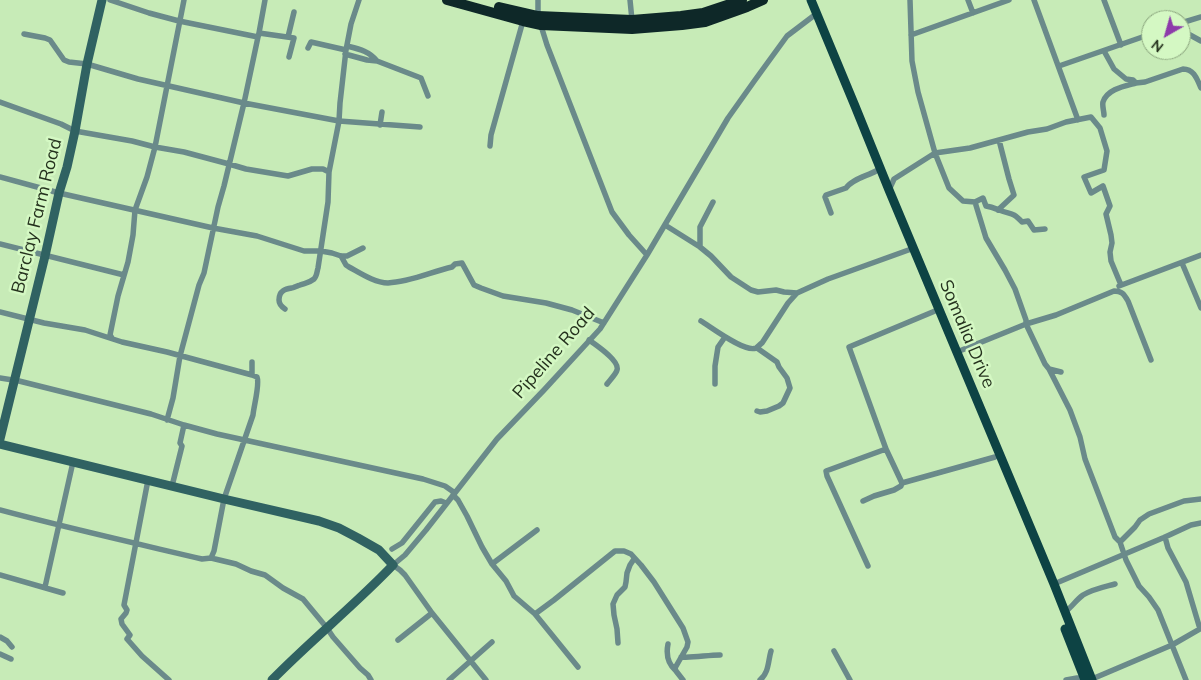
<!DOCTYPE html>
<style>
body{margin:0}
#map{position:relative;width:1201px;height:680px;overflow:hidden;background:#c7ebb7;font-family:Mulish,sans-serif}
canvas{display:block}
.north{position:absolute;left:1141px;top:10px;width:50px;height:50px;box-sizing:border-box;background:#d4f8c3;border:1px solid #8ea981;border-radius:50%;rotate:218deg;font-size:14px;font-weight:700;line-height:20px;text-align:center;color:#25321e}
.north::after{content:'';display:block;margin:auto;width:18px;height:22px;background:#8d3baa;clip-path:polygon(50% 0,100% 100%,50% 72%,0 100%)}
</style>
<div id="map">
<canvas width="1201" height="680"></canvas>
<div class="north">N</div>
</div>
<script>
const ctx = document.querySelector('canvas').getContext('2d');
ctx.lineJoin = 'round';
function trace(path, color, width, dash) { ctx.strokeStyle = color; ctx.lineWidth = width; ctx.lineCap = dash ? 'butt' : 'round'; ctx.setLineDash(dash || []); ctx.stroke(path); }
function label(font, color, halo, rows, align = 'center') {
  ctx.font = font + ' Mulish,sans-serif'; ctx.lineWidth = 5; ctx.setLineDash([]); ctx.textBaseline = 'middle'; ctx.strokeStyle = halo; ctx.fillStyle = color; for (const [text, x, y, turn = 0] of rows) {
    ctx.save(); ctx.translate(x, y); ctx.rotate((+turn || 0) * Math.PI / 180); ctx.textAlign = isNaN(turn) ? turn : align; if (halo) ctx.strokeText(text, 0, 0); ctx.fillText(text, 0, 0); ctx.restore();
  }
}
trace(new Path2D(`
 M110,0L149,13L179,21L258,37L259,33L294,38L289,57
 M538,0V16L547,45L612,212L629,235L647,255
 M630,0L632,20
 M910,0L912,61L918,92L935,153L949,188L963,201L975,202L986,238L1005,270L1015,289L1026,320V324L1056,315L1114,291C1122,291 1124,294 1128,301L1151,360
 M968,0L973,13
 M1034,0L1078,120
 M1104,0L1121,45
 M1181,23L1201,17
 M1181,30L1201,41
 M259,33L265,0
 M24,34L45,38L50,40L64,60L69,62L87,64L138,79L244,103L339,121L420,127
 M911,35L1009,0
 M288,37L294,12
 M347,46C359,49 369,51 377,61L421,78L428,96
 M308,48L311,42L346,50
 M1104,51L1114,69L1126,79L1133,80L1136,83L1145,82L1183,69C1194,69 1197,79 1201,88
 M345,54L367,60L377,61
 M1059,66L1151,34
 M0,102L61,124L75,131L132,141L155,147L184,152L229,164L246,169L288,176L312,169H323L329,172
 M1104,115C1104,111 1102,106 1103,102C1107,89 1125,86 1136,83
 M380,125L382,112
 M490,146L491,135L523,21
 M0,177L59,193L213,228L257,236L304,251H321L332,253L341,256H347L363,248
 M889,190L894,179L935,153L970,148L1028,132L1047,129L1066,122L1091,117L1100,128L1107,151L1104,170L1084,177L1091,193L1103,186L1110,206L1106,214L1111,235L1112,243L1110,252L1111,261L1121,285
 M975,202L983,198L986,206C992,207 994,208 999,210C1011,215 1012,211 1022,222L1028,221L1034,230L1045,229
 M998,210L1014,195L1009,179L999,140
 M831,213L825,197L826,195L846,188C852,179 867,176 876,171
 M665,225L700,247L711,256L731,277L751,290L758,292L776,290L784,292L797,293
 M0,244L124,275
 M700,247V227L713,202
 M341,256L346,265L349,267C360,273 375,283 388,283C410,282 431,272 452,267L455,264L462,263L474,285L481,288L503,296L546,303L572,310L604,323
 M1182,263L1201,308
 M1119,286L1201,255
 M285,309C282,307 279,304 279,300C279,290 286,289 292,288C293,288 299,285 300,285C305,283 309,283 314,279C317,276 317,271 318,268L328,202L329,172L339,121L340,103L346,50L351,24L359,0
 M935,311L849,347L886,449L902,483L995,457
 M0,312L44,323L85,330L122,342L167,352L252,375
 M701,321C711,327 745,353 756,348C758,347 760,344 762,343L788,303L797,293L828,279L914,248
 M112,338L110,335L118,296L128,262L133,235L135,210L147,177L155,147L184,0
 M589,340C596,345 620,361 617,370C616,374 610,380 607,384
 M957,352L1026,324L1045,364L1049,369L1061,372
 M1049,369L1070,410L1080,437L1085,459L1115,537L1120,542
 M0,378L19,381L151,414L184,425L180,443L182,446L172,486
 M715,384V366L718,347L725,337
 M757,411L760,412L767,411L779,406L783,403L790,388L787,378L779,367L777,362L757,348
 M167,420L173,398L180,356L199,285L204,273L218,207L224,186L244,103L258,37
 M184,425L217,434L423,479L445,486L455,493
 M148,480L124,605L127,610L126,613L121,619L122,624L130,635L127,639L142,656L169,680
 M453,495L458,500L467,516L482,547L492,564L506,581L514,596L535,614L554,600L615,551H624L631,554L641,565L654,582L683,628L688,642L687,647L675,668L676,671L683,680
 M863,501L874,496L894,490L901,486L902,483
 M0,510C67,528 134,543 202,559L211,558L214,551L224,499L253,415C254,405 260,384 257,377L252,375V362
 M392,549L402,543L435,502L441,501L446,503
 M211,558L236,564L251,571L265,575L283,588L303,599L327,628L333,637L360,668L368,675L371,680
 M492,564L537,530
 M868,566L827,476L826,471L886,449
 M0,575L63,593
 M1054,584L1165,537L1191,525L1201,523
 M45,587L73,462
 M1065,612C1072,607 1076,600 1083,595C1093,589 1104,587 1115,584
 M535,614L578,667
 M0,637L7,641L12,647
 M398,640L432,613
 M618,643L617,629L614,615L613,604L617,595L625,587L626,582L627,573L630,565L634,559
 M668,644C666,654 668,664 676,671
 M834,651L850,680
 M0,654L11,659
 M681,657C694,658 707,655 720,655
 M449,680L492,642
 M486,680L432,613L405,575L400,570L393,565L405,555L426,530L497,439L544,390L600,329L647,255L728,118L755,80L787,36L816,14
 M760,680C769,673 768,661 771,651
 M1066,680L1077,678L1092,679L1172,645L1200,629L1186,582L1168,548L1165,537
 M1186,680L1158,610L1149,597L1139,586L1126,560L1120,542L1135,527L1140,520L1149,514L1184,501L1201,499`), '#6a8a8a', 5.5);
trace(new Path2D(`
 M0,439L45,256L59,193L67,167L75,131L87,64L102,0
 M0,444L224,499L319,521L339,528L358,538L379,550L393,565C355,605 311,640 272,680`), '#306262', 9);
trace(new Path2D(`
 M811,0L855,106L889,190L1054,584L1092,680
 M1065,629L1085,680`), '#0d4344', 9);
trace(new Path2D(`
 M447,0L523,21L541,25L632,29L682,25L705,22L747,7L763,0
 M499,7L538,16L632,20L681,16L703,13L742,0`), '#0e2828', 10);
label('18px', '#25321e', '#d4f8c3', [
 ["Barclay Farm Road",37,216,-76],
 ["Somalia Drive",967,334,67],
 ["Pipeline Road",554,353,-49]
]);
</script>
